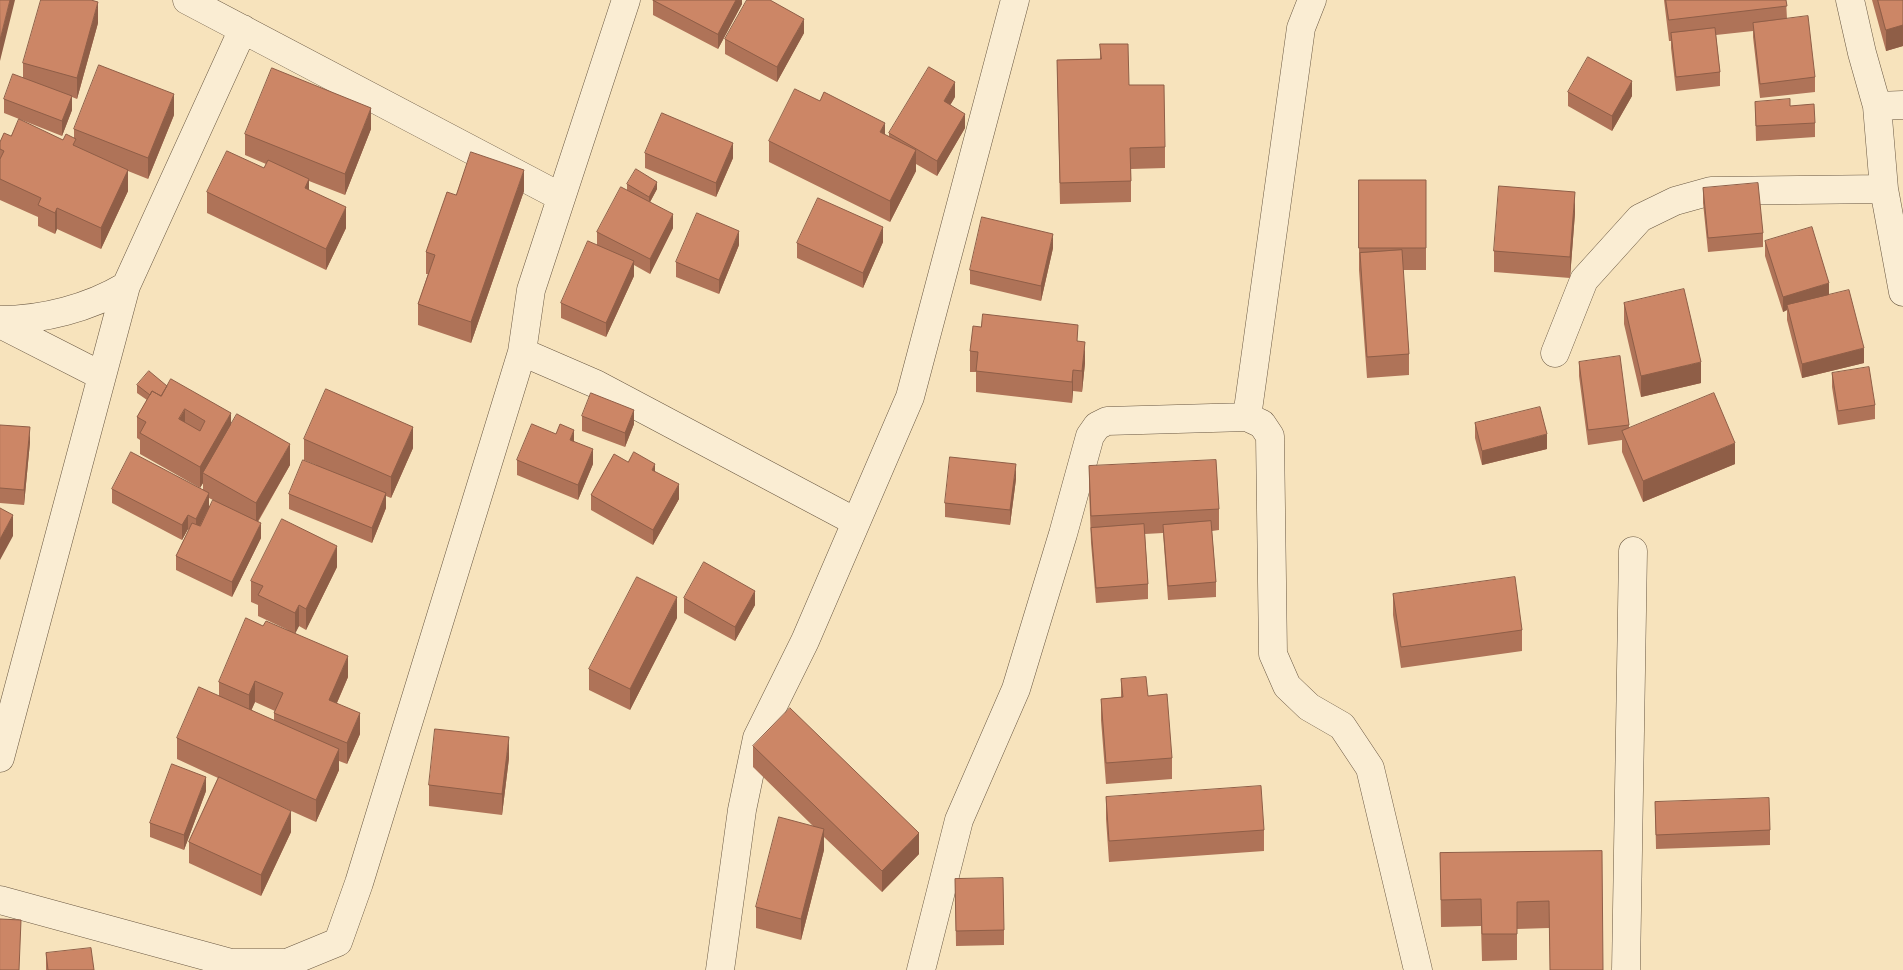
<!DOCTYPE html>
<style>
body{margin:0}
canvas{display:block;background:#f7e3bc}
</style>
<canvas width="1903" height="970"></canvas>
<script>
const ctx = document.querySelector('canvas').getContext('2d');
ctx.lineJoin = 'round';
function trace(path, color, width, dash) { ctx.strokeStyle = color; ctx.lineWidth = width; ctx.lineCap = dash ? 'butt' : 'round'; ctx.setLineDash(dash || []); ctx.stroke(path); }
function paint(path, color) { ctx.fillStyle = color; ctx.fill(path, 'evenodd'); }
const street = new Path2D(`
 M187,0L561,197
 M1850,0L1862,53L1877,106L1884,189L1903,292
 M1877,106L1903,105
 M0,320C43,320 89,308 126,286L243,29
 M0,324L102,376
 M522,352L596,384L856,522
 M1555,353L1584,280L1640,218L1675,201L1711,191L1884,189
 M1247,417L1301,28L1312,0
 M0,758L126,286
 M0,900L231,963H287L338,942L359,883L522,352L531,290L626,0
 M720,970L742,810L757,738L805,641L910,397L1015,0
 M921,970L959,820L1016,689L1063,534L1090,436L1097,426L1107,421L1247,417L1262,424L1270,436L1273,654L1287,686L1309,707L1342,726L1370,768L1418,970
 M1626,970L1633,551`);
trace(street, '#6a5842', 29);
trace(street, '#faedd3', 28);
paint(new Path2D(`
 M653,0H742V4L718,49L653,15Z
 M1664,0H1786L1787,19L1815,77V92L1760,98L1753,37V31L1716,35L1720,72V86L1676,91L1671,48V41H1669Z
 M1872,0H1903V46L1886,51Z
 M98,23L77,99L72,97V110L62,136L4,113V99L23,77V63Z
 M804,33L777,82L725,54V39Z
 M1100,44L1165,147V168L1131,169V202L1060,204L1057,60L1100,59Z
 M1568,92L1632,96L1612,131L1568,106Z
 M955,97L950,105L965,128L937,176L916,164V171L890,222L769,162V141L889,136V133Z
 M1755,102L1790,106L1815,123V137L1756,141Z
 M174,115L148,179L128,171V191L101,249L57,229L55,234L38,226V217L0,200V142L11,136L63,140L74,138V129Z
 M371,129L345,195L309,181V190L346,228L326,270L207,213V192L264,168L266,164L245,155V134Z
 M645,153L733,158L716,197L645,168Z
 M1359,180H1426V270H1403L1409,354V375L1367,378L1359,270Z
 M627,184L657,189L650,202L673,228L650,274L634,265V276L606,337L561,318V303L597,245V232L627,190Z
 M1703,188L1763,233V247L1708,252L1703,203Z
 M524,191L471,343L418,325V304L428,274H426V252L456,195Z
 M1575,213L1570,278L1494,272V251Z
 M1765,241L1829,295L1864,363L1802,378L1787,320V310L1783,312L1765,256Z
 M883,242L863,288L797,258V243Z
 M739,245L719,294L676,277V262Z
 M1053,248L1041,301L970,284V270Z
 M1624,303L1701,383L1641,397L1624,324Z
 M1078,341L1085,363L1082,392L1073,391L1072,403L976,392V372H970V351Z
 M1579,362L1629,425V428L1735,464L1643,502L1622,452V440L1588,445L1579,376Z
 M1832,373L1875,405V419L1838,425L1832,387Z
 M137,385L167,386L231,424L290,465L258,522L261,538L232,597L176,570V556L189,530L188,529L182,540L112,503V489L203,490V483L200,488L140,454V440L137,438V417L147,400L137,393ZM209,498L215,501L209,507Z
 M582,416L634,424L625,447L582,431Z
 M1475,423L1547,449L1482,465L1475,438Z
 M0,425L30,442L24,505L0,503Z
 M304,439L413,448L391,498L386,496V508L372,543L289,509V494L316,465L304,460Z
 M574,441L593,464L578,500L517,475V460Z
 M628,462L655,472L679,499L653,545L591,510V495Z
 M1089,466L1219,509V530L1212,531L1216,582V597L1168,600L1163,533L1145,534L1148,584V599L1096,603L1091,543L1089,487Z
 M1016,479L1010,525L945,517V503Z
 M337,567L306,630L299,626L295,633L348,677L337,703L360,734L347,764L339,761V770L316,822L278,805L291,832L261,896L189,863V842L218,778L177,759V738L219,696V682L263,626L288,630L258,616V605L251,602V581ZM255,702L275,711L274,713V721L251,710Z
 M1393,594L1522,630V651L1401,668L1393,615Z
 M684,598L755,605L735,641L684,613Z
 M677,618L630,710L589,690V669Z
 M1121,679L1148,696L1172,758V779L1106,784L1101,720V699L1121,697Z
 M753,746L919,854L882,892L824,837V850L801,940L756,928V907L813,826L753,767Z
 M509,758L502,815L429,806V785Z
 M206,791L184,850L150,837V823Z
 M1106,797L1264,830V851L1109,862L1106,819Z
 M1655,802L1770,830V845L1656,849Z
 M1602,851L1549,928L1517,929V960L1482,961L1481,926L1441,927L1440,853Z
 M955,879L1004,930V945L956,946Z
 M46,953L94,970H46Z`), '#af7358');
paint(new Path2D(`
 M10,0H15L0,61V40Z
 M736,0H742V4L718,49V34Z
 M98,2V23L77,99V78Z
 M804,19V33L777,82V67Z
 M1903,25V46L1886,51V30Z
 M1632,81V96L1612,131V116Z
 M955,82V97L944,116V101Z
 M174,94V115L148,179V158Z
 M72,96V110L62,136V121Z
 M371,108V129L345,195V174Z
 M965,114V128L937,176V161Z
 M885,123V144L880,132Z
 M733,143V158L716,197V183Z
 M916,150V171L890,222V201Z
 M128,170V191L101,249V228Z
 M524,170V191L471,343V322Z
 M309,179V200L305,188Z
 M657,182V189L649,204V197Z
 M1575,192V213L1570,278V257Z
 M346,207V228L326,270V249Z
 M57,208V229L55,234V213Z
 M673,214V228L650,274V259Z
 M883,227V242L863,288V273Z
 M739,231V245L719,294V280Z
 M1053,234V248L1041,301V286Z
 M634,261V276L606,337V323Z
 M1829,283V298L1787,305V310L1783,312V297Z
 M1085,342V363L1082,392V371Z
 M1864,348V363L1802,378V364Z
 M1701,362V383L1641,397V376Z
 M1073,370V391L1072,403V382Z
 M185,409V430L179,419Z
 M634,410V424L625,447V433Z
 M231,413V434L203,473V483L200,488V467Z
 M30,427V442L24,505V490Z
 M413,427V448L391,498V477Z
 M574,430V444L570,440Z
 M1547,434V449L1482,465V451Z
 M1735,443V464L1643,502V481Z
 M290,444V465L256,524V503Z
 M593,449V464L578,500V485Z
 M655,464V478L652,470Z
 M1016,464V479L1010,525V510Z
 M679,484V499L653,545V530Z
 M209,493V507L196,534V519Z
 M386,493V508L372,543V528Z
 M13,515V536L0,560V539Z
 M188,515V529L182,540V525Z
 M261,523V538L232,597V582Z
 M337,546V567L306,630V609Z
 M755,591V605L735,641V627Z
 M677,597V618L630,710V689Z
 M299,605V626L295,634V613Z
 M348,656V677L329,721V700Z
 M255,681V702L249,716V695Z
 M360,713V734L347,764V743Z
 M509,737V758L502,815V794Z
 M339,749V770L316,822V800Z
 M206,777V791L184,850V835Z
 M291,811V832L261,896V875Z
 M824,829V850L801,940V919Z
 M919,833V854L882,892V871Z`), '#8f5e47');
const building = new Path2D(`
 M0,0H10L0,40Z
 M41,0H91L98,2L77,78L23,63Z
 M653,0H736L718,34Z
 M747,0H770L804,19L777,67L725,39Z
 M1666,0H1786L1787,6L1669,20Z
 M1878,0H1903V25L1886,30Z
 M1808,16L1815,77L1760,84L1753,23Z
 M1715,28L1720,72L1676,77L1671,33Z
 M1100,44H1128L1129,85H1164L1165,147L1130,148L1131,181L1060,183L1057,60L1101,59Z
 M1588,57L1632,81L1612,116L1568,92Z
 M99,65L174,94L148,158L74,129Z
 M929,67L955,82L944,101L965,114L937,161L889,133Z
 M272,68L371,108L345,174L245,134Z
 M13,74L72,96L62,121L4,99Z
 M795,89L820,101L824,92L885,123L880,132L916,150L890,201L769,141Z
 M1790,99V106L1814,104L1815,123L1756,126L1755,102Z
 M662,113L733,143L716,183L645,153Z
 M19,119L63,140L66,134L76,139L73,145L128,170L101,228L57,208L55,213L38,205L41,198L0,179V159L4,151L0,149V142L4,133L11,136Z
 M227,151L264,168L268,160L309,179L305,188L346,207L326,249L207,192Z
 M471,152L524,170L471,322L418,304L435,255L426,252L447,192L456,195Z
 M636,169L657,182L649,197L627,184Z
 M1359,180H1426V248H1359Z
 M1758,183L1763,233L1708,238L1703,188Z
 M1499,186L1575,192L1570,257L1494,251Z
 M621,187L673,214L650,259L597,232Z
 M818,198L883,227L863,273L797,243Z
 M697,213L739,231L719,280L676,262Z
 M982,217L1053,234L1041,286L970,270Z
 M1812,227L1829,283L1783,297L1765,241Z
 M588,241L634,261L606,323L561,303Z
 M1402,250L1409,354L1367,357L1360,253Z
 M1684,289L1701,362L1641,376L1624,303Z
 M1849,290L1864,348L1802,364L1787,305Z
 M983,314L1078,325L1077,341L1085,342L1082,371L1073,370L1072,382L976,371L978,352L970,351L973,326L981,327Z
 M1620,356L1629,425L1588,430L1579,362Z
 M1869,367L1875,405L1838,411L1832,373Z
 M149,371L167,386L161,396L152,391L150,395L137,385Z
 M171,379L231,413L200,467L140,433L146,422L137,417L152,391L161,396ZM185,409L205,421L200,431L179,419Z
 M326,389L413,427L391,477L304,439Z
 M591,393L634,410L625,433L582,416Z
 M1714,393L1735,443L1643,481L1622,431Z
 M1540,407L1547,434L1482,451L1475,423Z
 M237,414L290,444L256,503L203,473Z
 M532,424L556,434L560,424L574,430L570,440L593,449L578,485L517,460Z
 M0,425L30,427L24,490L0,488Z
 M131,452L209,493L196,519L188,515L182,525L112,489Z
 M634,452L655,464L652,470L679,484L653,530L591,495L614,454L628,462Z
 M950,457L1016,464L1010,510L945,503Z
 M303,460L386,493L372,528L289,494Z
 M1216,460L1219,509L1091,516L1089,466Z
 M213,500L261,523L232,582L176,556L192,523L200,526Z
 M0,508L13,515L0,539Z
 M282,519L337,546L306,609L299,605L295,613L258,595L263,586L251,581Z
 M1211,521L1216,582L1168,586L1163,525Z
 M1144,524L1148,584L1096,588L1091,528Z
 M704,562L755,591L735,627L684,598Z
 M637,577L677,597L630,689L589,669Z
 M1515,577L1522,630L1401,647L1393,594Z
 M246,618L263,626L266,621L348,656L329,700L360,713L347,743L274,713L283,693L255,681L249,695L219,682Z
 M1146,677L1148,696L1167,694L1172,758L1106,763L1101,699L1123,697L1121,679Z
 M199,687L339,749L316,800L177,738Z
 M790,708L919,833L882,871L753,746Z
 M435,729L509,737L502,794L429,785Z
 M172,764L206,777L184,835L150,823Z
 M219,777L291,811L261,875L189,842Z
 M1261,786L1264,830L1109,841L1106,797Z
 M1769,798L1770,830L1656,835L1655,802Z
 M779,817L824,829L801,919L756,907Z
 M1602,851L1603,970H1550L1549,901L1517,902V934H1482L1481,899L1441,900L1440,853Z
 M1003,878L1004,930L956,931L955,879Z
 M0,919L21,920L19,970H0Z
 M91,948L94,970H48L46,953Z`);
paint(building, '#cc8666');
trace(building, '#8f5e47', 1);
</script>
